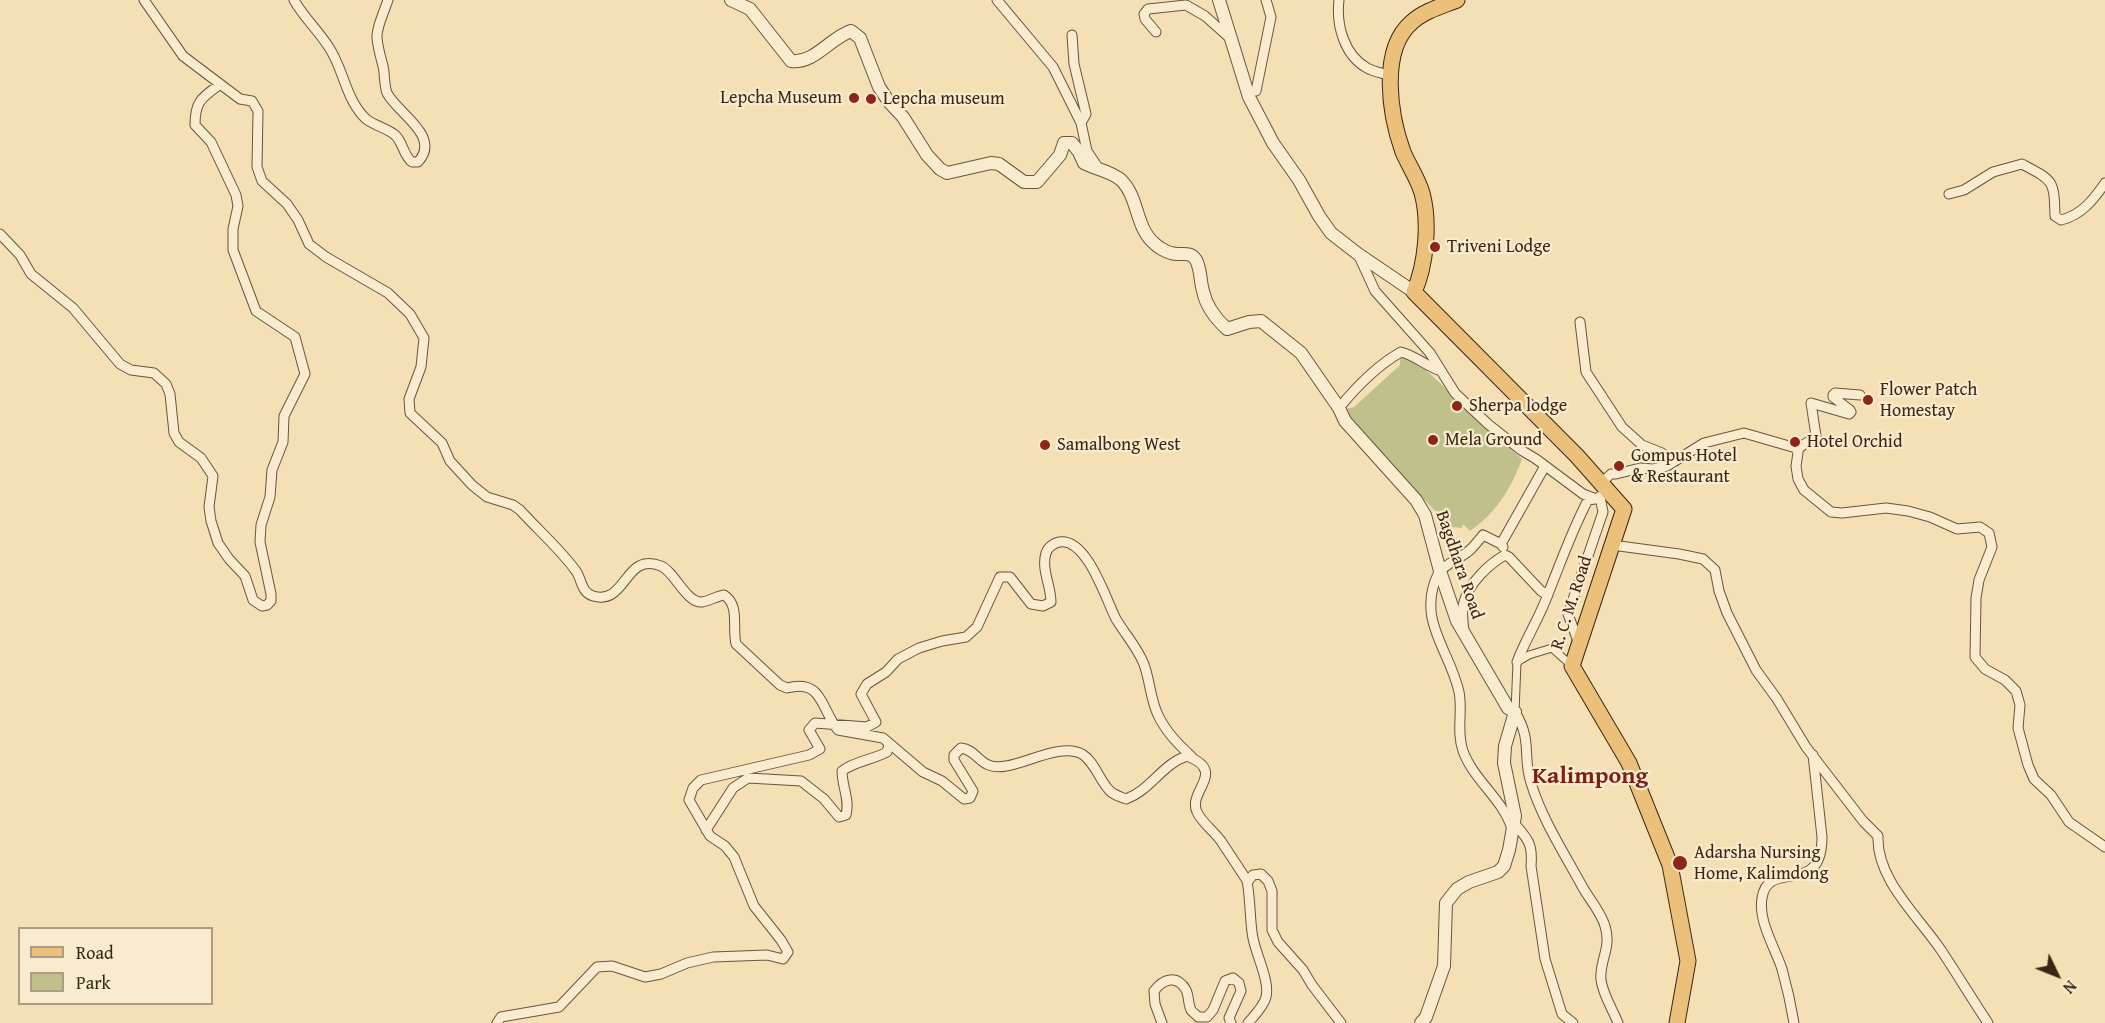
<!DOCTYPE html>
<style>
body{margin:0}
#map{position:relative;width:2105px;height:1023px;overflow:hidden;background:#f4e0b4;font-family:"Gentium Book Plus",serif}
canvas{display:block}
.legend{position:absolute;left:18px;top:927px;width:195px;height:78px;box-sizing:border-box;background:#f8ebce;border:2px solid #ad9c84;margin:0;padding:8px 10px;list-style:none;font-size:18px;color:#3d2515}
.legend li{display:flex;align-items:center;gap:12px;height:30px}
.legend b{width:30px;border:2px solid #ad9c84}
.north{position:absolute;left:2027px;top:945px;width:60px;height:60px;-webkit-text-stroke:4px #f8ebce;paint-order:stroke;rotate:133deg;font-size:16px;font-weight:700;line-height:24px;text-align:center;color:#3d2515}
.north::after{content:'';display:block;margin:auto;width:21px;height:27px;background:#3d2515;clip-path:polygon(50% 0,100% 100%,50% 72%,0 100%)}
</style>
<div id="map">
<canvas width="2105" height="1023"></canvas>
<ul class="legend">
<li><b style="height:8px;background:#eac07a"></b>Road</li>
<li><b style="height:16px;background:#c0c18a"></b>Park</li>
</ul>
<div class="north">N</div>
</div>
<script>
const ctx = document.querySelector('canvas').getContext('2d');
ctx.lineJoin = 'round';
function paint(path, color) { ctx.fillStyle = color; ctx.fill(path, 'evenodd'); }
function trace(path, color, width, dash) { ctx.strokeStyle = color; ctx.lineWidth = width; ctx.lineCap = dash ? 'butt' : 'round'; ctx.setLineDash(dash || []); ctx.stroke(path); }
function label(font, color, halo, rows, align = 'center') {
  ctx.font = font + ' "Gentium Book Plus",serif'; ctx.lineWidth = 4.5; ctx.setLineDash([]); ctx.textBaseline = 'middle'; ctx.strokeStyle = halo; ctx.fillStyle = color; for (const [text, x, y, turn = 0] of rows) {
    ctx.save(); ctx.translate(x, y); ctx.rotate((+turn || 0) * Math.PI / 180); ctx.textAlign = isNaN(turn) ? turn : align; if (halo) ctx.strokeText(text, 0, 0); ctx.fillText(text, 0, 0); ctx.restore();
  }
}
paint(new Path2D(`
 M1400,357L1415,360L1522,459C1511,489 1496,513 1470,531L1463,524L1462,528L1451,527L1346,420L1343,410L1354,407L1398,367L1400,365Z`), '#c0c18a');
const pedestrian = new Path2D(`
 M1515,712L1517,662L1529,655L1552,648L1572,666`);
const minor = new Path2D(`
 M144,0L183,56L240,99L252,101L258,111L257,167L262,181L287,204L298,220L309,244L326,257L388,293L410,314L424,338L421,367L409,399L410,413L442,443L450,461L472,485L487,497L513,505L520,510C538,530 560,549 576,571C582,580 581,592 593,596C627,606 624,551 661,566C675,572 686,603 702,602C709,601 717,596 724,595C740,605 732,627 736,644L780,685L787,688C823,678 821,710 838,730L883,738L923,772L942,781L964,799L970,798L973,791L954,760V755L961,748C979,750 979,771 1006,766C1027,763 1062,743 1082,754C1095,762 1099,780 1110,791C1114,795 1121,797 1126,799C1151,790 1162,764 1187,756C1228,772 1187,791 1197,812C1202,823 1214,831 1221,841C1229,853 1238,867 1246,879C1250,885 1250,927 1253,938C1256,955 1270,981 1266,997C1264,1006 1254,1016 1248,1023
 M294,0C304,18 319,31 330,49C344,71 346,100 366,119C375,126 387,128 395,135C403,142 403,155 412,162H418C442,136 397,113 387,93C384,85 385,75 383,66C373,30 376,34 388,0
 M997,0L1053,67L1081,123L1087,151L1099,169
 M1339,0C1336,25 1344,55 1367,68C1374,72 1383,73 1391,76
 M1156,32L1145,19L1144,14L1148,9L1186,5L1205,16L1232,40
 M1072,35L1074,64L1086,114L1081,123
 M1256,91L1271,17L1266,0
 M1949,194L1964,190L1993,172L2022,164C2054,181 2054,180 2055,216L2061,220C2082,215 2094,199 2105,183
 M0,234L20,255L31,274L73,308L120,364L131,370L154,373L166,384L170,394L174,433L179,442L201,458L213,476L209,507L211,521L218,543L229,559L245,576L253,600L262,606L267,605L271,601V594L260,542L261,525L270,497L272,470L283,442L284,416L305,374L295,337L256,311L233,250V229L238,206L236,195L211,142L195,125C195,102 201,98 219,85
 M1358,254L1375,291L1430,353L1455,393L1488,424L1521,450L1536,459L1583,494L1596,499L1608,491
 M1580,322L1586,372L1622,427L1642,445L1662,453L1667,466
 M1339,408C1357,386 1376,366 1401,352C1416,356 1426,366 1441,371
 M1798,450C1803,443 1810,442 1816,436L1811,403L1849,414L1851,412L1850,410L1833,397V395L1835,393L1860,395
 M1601,483L1611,474H1616L1640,468L1653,469L1667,466L1704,443L1744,433L1796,448L1798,453L1796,466L1798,479L1804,490L1831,512L1842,513L1886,508L1908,511L1930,517L1957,529L1980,527L1989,533L1992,547L1979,580L1976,598L1975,657L1985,669L2005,680L2016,691L2020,705L2018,728L2028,765L2034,779L2051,795L2069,822L2105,847
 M1501,544L1483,535C1479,540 1475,545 1471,549C1462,558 1444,564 1438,574C1416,620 1450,650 1459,692C1463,711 1456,731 1463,751C1474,781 1503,799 1512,829
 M1612,545L1679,554L1703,559L1715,570L1719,591L1727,613L1756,670L1777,699L1806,747L1863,821L1878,836C1876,879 1918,916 1941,950C1957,974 1972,999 1988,1023
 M1503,547L1501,544L1545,466
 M1464,631C1463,621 1461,611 1464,602C1469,583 1489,564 1505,555L1509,557L1541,591L1548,595
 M1579,644L1568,614L1603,512L1600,497
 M1517,662C1526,638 1540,617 1548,594C1561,562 1572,530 1588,500L1595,499
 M1515,712C1533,741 1522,756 1531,783C1542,819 1564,853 1582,886C1589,899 1601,912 1605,926C1612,949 1599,960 1601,980C1603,995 1613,1010 1618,1023
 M1514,823C1528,839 1533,844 1531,866L1545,959L1562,1014L1573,1023
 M706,830L733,788L748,778L801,781L824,799L839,817L846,815C850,799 842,787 842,771C855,761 872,760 887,752L889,744
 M1248,881L1253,875L1261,874L1268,881L1272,891V930L1278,942L1303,970L1312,985L1341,1023
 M497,1023L501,1017L559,1007L597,967L612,966L645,977L661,974L687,963L713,957L767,955L783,959L788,952L781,940L754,906L734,857L725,846L710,836L689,800L693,788L701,780L809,755L820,749L809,730L815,723L867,727L876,722L861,694L867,684L886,672L898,659L919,648L942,641L966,637L977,627L1000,577H1010L1031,604L1043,606L1051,602C1051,586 1041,569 1046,553C1048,547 1054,543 1059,542C1087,537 1106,600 1116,619C1125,634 1136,646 1143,662C1150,678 1150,699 1158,715C1166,732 1178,744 1192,757
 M1162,1023L1155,1004L1154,991C1163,979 1177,974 1186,990C1189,996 1188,1004 1191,1010C1192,1012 1197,1015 1198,1017H1207L1213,1010L1225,981L1233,978L1239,983L1241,991L1229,1018L1231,1023
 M1794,1023C1791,1005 1787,987 1782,969C1775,948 1758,921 1762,898C1766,870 1795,881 1810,870C1820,863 1822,848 1822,837L1813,755`);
const tertiary = new Path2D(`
 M731,0L750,9L791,61C814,64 830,38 851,31L860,38L879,87L889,102L903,117L927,155L940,169L947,173L991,163L999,164L1024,182H1037L1060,155L1064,143H1072L1079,152L1084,163C1095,169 1111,171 1121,180C1139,197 1135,228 1155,244C1158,247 1166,252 1171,253C1180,256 1190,250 1196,260C1201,269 1200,281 1203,291C1206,306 1216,319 1227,329L1249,322L1261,321L1301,353L1339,408L1345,421L1416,500L1425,515L1440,571L1457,621L1508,708L1515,712L1505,746L1504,763L1515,816L1509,850L1504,866L1498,872L1469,882L1457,889L1446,903L1444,966L1426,1017L1421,1023
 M1219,0L1249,97L1273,143L1299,180L1319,216L1331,233L1358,254L1414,292`);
const primary = new Path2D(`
 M1457,0C1442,6 1424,11 1412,22C1379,50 1390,116 1403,152C1409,166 1418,179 1422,193C1430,222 1426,265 1414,292L1577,456L1624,509L1572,666L1629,763L1670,865L1688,961L1677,1023`);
trace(pedestrian, '#6b543d', 9);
trace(minor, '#6b543d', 11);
trace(tertiary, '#6b543d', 14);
trace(primary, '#3d2515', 17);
trace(pedestrian, '#f8ebce', 7);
trace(minor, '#f8ebce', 9);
trace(tertiary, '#f8ebce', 12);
trace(primary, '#eac07a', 15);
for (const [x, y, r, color] of [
 [854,98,6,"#8f2418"],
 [871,99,6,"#8f2418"],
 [1435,247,6,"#8f2418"],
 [1868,400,6,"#8f2418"],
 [1457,406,6,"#8f2418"],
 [1433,440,6,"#8f2418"],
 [1795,442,6,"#8f2418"],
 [1045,445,6,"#8f2418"],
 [1619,466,6,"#8f2418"],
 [1680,863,8,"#8f2418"]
]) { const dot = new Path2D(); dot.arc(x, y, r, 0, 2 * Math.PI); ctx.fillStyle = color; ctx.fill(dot); trace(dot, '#f8ebce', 2); }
label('18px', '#3d2515', '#f8ebce', [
 ["Lepcha Museum",842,98,"right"],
 ["Lepcha museum",883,99],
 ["Triveni Lodge",1447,247],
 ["Flower Patch",1880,390],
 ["Homestay",1880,411],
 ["Sherpa lodge",1469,406],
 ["Mela Ground",1445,440],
 ["Hotel Orchid",1807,442],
 ["Samalbong West",1057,445],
 ["Gompus Hotel",1631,456],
 ["& Restaurant",1631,477],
 ["Adarsha Nursing",1694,853],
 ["Home, Kalimdong",1694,874]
], 'left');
label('18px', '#3d2515', '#f8ebce', [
 ["Bagdhara Road",1459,565,71],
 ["R. C. M. Road",1572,603,-72]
]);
label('bold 24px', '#7a1f14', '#f8ebce', [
 ["Kalimpong",1590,777]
]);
</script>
